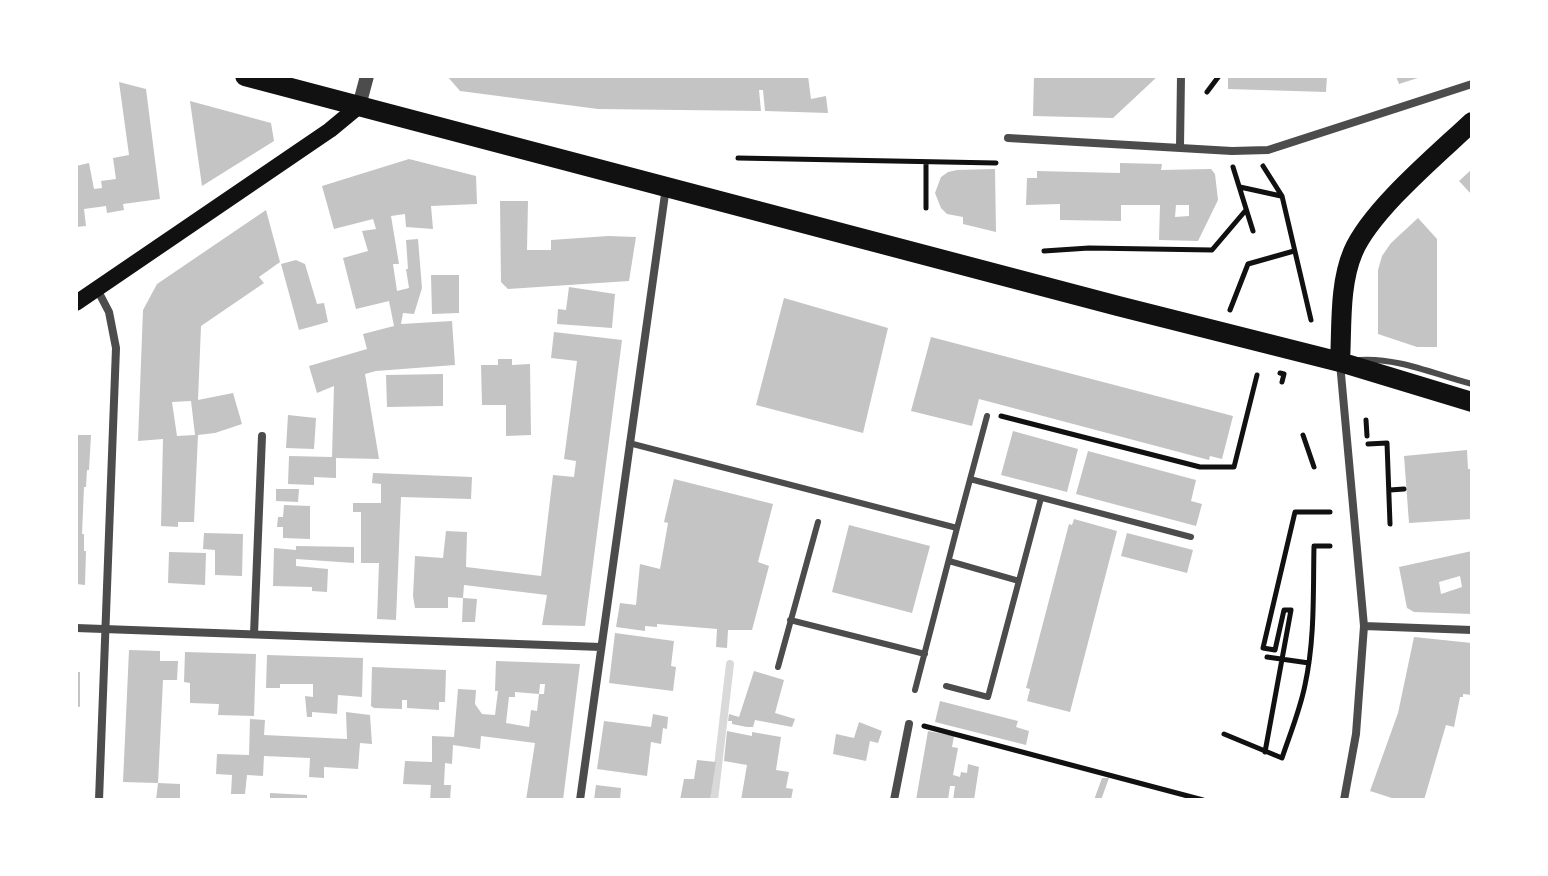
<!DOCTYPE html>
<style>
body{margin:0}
#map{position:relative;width:1548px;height:876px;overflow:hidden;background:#fff;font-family:"Titillium Web",sans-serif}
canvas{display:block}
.frame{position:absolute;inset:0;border:78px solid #fff;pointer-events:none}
</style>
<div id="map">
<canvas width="1548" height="876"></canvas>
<div class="frame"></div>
</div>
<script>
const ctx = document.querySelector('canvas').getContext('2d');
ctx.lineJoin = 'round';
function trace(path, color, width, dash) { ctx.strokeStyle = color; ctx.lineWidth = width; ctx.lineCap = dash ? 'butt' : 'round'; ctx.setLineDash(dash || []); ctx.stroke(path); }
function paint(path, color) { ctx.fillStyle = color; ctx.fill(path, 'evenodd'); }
trace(new Path2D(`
 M714,800L730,664`), '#d9d9d9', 8);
paint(new Path2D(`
 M447,76H808L811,99L826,96L828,113L765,111L763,90H759L761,111L598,109L460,91Z
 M1034,76H1158L1113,118L1033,116Z
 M1228,76H1327L1326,92L1228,89Z
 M1396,76H1421V77L1399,84Z
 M119,82L146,89L160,199L123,204L124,210L107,213L106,206L84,209L86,226L76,227V166L89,163L94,189L102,188L101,181L116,179L113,158L129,155Z
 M190,101L271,123L274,141L202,186Z
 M409,159L476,176L477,204L431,206L433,229L406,227L405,214L391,216L399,264H393L397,291L409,288L406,269H408L406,240L418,239L422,288L414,314L403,313L401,324L452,321L455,365L376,371L365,374L379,459L336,458V478L314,477V485L288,484L289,456L332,457L334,386L317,393L309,366L367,349L363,334L394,326L389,301L356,309L343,258L368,251L362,231L376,229L373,219L334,229L322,186Z
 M1120,163L1162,164L1161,170L1211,169L1215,174L1218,200L1198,241L1159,240L1160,205H1121V221L1060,220V204L1026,205L1027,178H1037V171L1120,173ZM1176,205H1189V216L1175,217Z
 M995,169L996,232L963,224V217L947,214L941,208L935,193L941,177L948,172L957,170Z
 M1472,169V195L1459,181Z
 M500,201H528L527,250H551V240L608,236L636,237L629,281L508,289L501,282Z
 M266,210L280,262L259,277L264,283L201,326L198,400L233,393L242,424L215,433L198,435L194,522H178V527L161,526L163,439L138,441L143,310L157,284ZM191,401L195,435L177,436L172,402Z
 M1418,218L1437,239V347H1417L1378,334V270L1382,256L1391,243Z
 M296,260L305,264L317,304L324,303L328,322L299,330L281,264Z
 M431,275H459V313L432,314Z
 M569,287L615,294L612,328L557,324L558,309L566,310Z
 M784,298L888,328L863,433L756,405Z
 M554,332L622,340L585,626L542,625L547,595L464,585L463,598L448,597V608H415L413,596L415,556L443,558L446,531L467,532L466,567L541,576L553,475L574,477L576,461L564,459L577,361L551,358Z
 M931,337L1233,416L1222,459L1210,456L1209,460L979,399L972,426L911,411Z
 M498,359H512V365L530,364L531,435L506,436V405H482L481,365H498Z
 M443,374V406L387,407L386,375Z
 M288,415L316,418L314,449L286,448Z
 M1013,431L1078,449L1067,492L1001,475Z
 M76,435H91L89,470H87L86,487H84L82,534H84V551H86L85,585L76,584Z
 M1467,450L1468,469H1472V519L1409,523L1404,456Z
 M1088,451L1196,480L1191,501L1202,504L1196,526L1076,494Z
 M373,473L472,477L471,499L401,497L396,620L377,619L379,563H361V512H353V503H381V484L372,483Z
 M674,479L773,504L758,562L769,566L752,630H728L727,648L716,647L717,629L657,624V627L645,626V631L616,627L620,603L636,605L640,564L660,569L668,523L664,522Z
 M276,489H299L298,502L276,501Z
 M284,505L310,506V539L283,538V527H277L278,517H283Z
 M1074,519L1117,531L1070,712L1027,701L1030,689L1026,688L1069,524L1072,525Z
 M849,525L930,546L912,613L832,592Z
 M204,533L243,534L242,576L215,575V550L203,549Z
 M1127,533L1193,550L1187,573L1121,556Z
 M296,546L354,547V563L296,559V566L328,569L327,592L312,591V587L273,586L274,548L296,550Z
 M1472,551V614L1414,612L1407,608L1399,567ZM1460,576L1462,587L1441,594L1439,582Z
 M169,552L206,553L205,585L168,583Z
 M463,598L477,599L475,622H462Z
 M615,633L674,641L671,666L676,667L673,691L609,683Z
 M1414,637L1472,643V695L1463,694V697H1460L1454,727L1446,725L1424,800H1398L1370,791L1398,713Z
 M129,650L160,651V661H178L177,680H163L158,783L123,782Z
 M185,652L256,654L254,716L218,715L219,704L190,703V683L184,682Z
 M267,655L363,658L362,697L338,695L337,714L312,712V717H307L305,696L313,697V684H280V688H266Z
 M496,661L580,664L563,800H526L535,743L481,736L480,749L453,745L452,764L445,763L444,785H451L450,800H430L431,785L403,784L405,761L432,762V736L454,737L458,689L476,690L475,704L482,714L495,715L498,691H495ZM540,684H545L544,694H539L537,711L531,710L529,727L506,723L509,697H515V692L539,694Z
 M372,667L446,670L445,702H439V710L407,708V700H402V709L374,708L371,706Z
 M754,671L784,680L775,713L795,719L792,727L755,720L753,727H747L732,724V721H728L729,714L739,717Z
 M76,672H80V707L76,706Z
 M940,701L1018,721L1016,727L1029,731L1026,745L935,722Z
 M346,712L370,715L372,744L360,743L358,769L324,767V778L309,777L310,758L264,756L263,776L247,775L245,794H231L232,775L216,774L217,754L249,755L250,719L265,720L264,735L347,739Z
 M653,714L668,717L667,729L663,728L661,744L651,742L647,776L597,769L604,721L651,727Z
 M859,722L882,731L878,743L870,741L866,761L833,754L836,734L854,738Z
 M727,731L752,736V732L781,737L776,770L789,772L786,788L793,789L791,800H741L747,765L724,761Z
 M928,731L954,736L952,747L958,748L953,775L960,777L961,772L967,773L968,764L979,767L974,800H953L955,786H950L948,800H916Z
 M697,760L716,762L710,800H680L684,779H694Z
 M1102,778H1109L1101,800H1094Z
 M158,783L180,784V800H156Z
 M596,785L621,788L620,800H594Z
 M270,793L307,795V800H270Z`), '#c4c4c4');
trace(new Path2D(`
 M1207,92L1219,76
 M738,158L996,163
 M1263,166L1282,196L1311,320
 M1233,167L1253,231
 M1240,187L1281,196
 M926,208V162
 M1044,251L1089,248L1212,250L1246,210
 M1230,310L1248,264L1294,251
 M1280,373L1284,374L1282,382
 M1001,416L1200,467H1234L1257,375
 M1366,420L1367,436
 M1303,435L1314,467
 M1368,444L1387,443L1390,524
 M1390,490L1404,489
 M1267,657L1309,663
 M924,726L1203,800
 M1224,734L1282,758C1290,734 1300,710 1305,685C1315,639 1313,593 1314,546H1330
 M1265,752L1291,610H1284L1275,650L1263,648L1295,512H1330`), '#111', 5);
trace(new Path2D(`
 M1359,360C1397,357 1436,375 1472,384
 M629,443L957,528L915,690
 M970,479L1191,537
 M957,528L987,416
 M949,561L1019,581
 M790,620L925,654
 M778,667L818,522
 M946,686L988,697L1041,498`), '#4c4c4c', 6);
trace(new Path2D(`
 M1008,138L1232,151L1268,150L1472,84
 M1180,147L1181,76
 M97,289L109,312L116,348L99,800
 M1340,363L1364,626L1356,734L1344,800
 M1364,626L1472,630
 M76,628L601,647
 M254,634L262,436
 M580,800L666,187
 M894,800L909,724`), '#4c4c4c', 8);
trace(new Path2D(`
 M359,106L367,76`), '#4c4c4c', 14);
trace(new Path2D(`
 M76,303L330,130L359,106`), '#111', 16);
trace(new Path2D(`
 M245,76L1118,306L1340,362L1472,402
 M1340,362C1342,327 1339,285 1353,252C1371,210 1437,155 1472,122`), '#111', 20);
</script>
